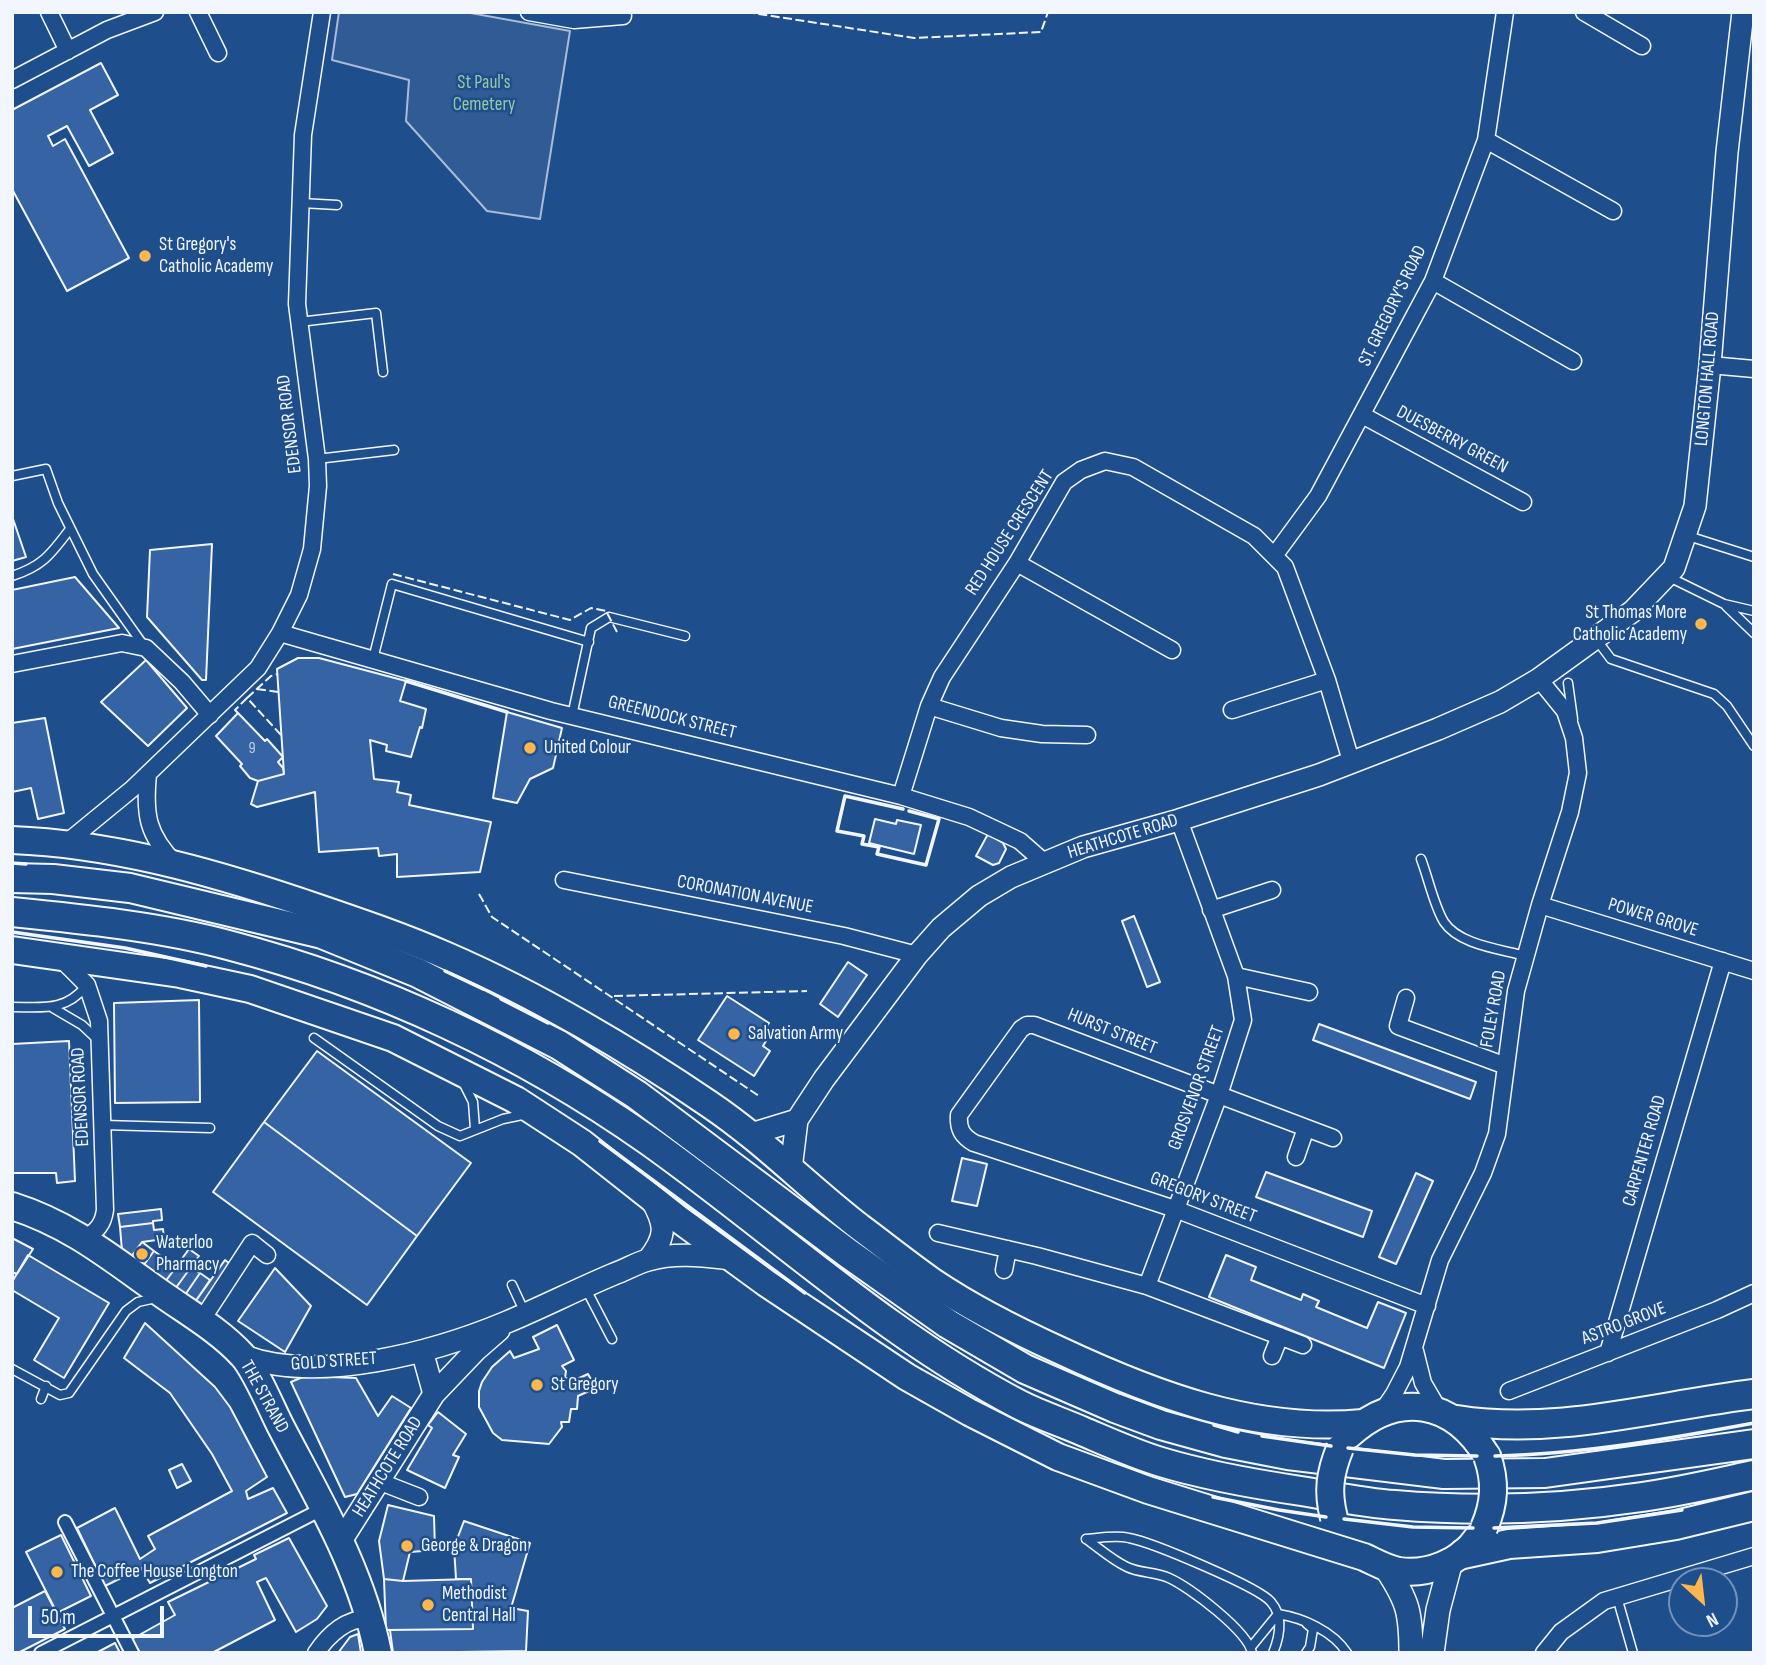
<!DOCTYPE html>
<style>
body{margin:0}
#map{position:relative;width:1766px;height:1665px;overflow:hidden;background:#1f4e8c;font-family:"Sofia Sans Condensed",sans-serif}
canvas{display:block}
.frame{position:absolute;inset:0;border:14px solid #f2f6ff;pointer-events:none}
.north{position:absolute;left:1668px;top:1567px;width:70px;height:70px;box-sizing:border-box;background:#1f4e8c;border:2px solid #7391ba;border-radius:50%;rotate:153deg;font-size:19px;font-weight:700;line-height:28px;text-align:center;color:#f2f6ff}
.north::after{content:'';display:block;margin:auto;width:24px;height:32px;background:#ffb74d;clip-path:polygon(50% 0,100% 100%,50% 72%,0 100%)}
.scale{position:absolute;left:28px;top:1606px;width:136px;height:32px;box-sizing:border-box;border:4px solid #f2f6ff;border-top:0;padding-left:9px;font-size:21px;line-height:24px;white-space:nowrap;color:#f2f6ff;-webkit-text-stroke:5px #1f4e8c;paint-order:stroke}
</style>
<div id="map">
<canvas width="1766" height="1665"></canvas>
<div class="frame"></div>
<div class="north">N</div>
<div class="scale">50 m</div>
</div>
<script>
const ctx = document.querySelector('canvas').getContext('2d');
ctx.lineJoin = 'round';
function paint(path, color) { ctx.fillStyle = color; ctx.fill(path, 'evenodd'); }
function trace(path, color, width, dash) { ctx.strokeStyle = color; ctx.lineWidth = width; ctx.lineCap = dash ? 'butt' : 'round'; ctx.setLineDash(dash || []); ctx.stroke(path); }
function label(font, color, halo, rows, align = 'center') {
  ctx.font = font + ' "Sofia Sans Condensed",sans-serif'; ctx.lineWidth = 5; ctx.setLineDash([]); ctx.textBaseline = 'middle'; ctx.strokeStyle = halo; ctx.fillStyle = color; for (const [text, x, y, turn = 0] of rows) {
    ctx.save(); ctx.translate(x, y); ctx.rotate((+turn || 0) * Math.PI / 180); ctx.textAlign = isNaN(turn) ? turn : align; if (halo) ctx.strokeText(text, 0, 0); ctx.fillText(text, 0, 0); ctx.restore();
  }
}
const green = new Path2D(`
 M339,12H465L570,31L540,219L487,211L406,121L409,80L332,60Z`);
paint(green, '#305b95');
trace(green, '#a8bbd7', 2);
const building = new Path2D(`
 M101,63L118,95L90,110L113,153L89,166L67,126L48,136L53,146L65,139L129,258L67,291L12,189V110Z
 M12,516L26,557L12,561Z
 M212,544L206,680H202L147,617L150,550Z
 M75,577L119,628L12,649V590Z
 M298,658H319L406,681L400,701L426,709L422,728L420,727L411,757L386,751L387,745L370,740L374,779L399,782L397,792L411,795L409,805L491,822L480,872L397,877V854L379,856L378,848L319,852L315,792L257,807L251,804L258,781L284,774L277,669Z
 M146,660L187,708L148,746L101,702Z
 M507,712L562,728L553,768L530,779L517,803L493,798Z
 M238,713L265,741L267,739L283,757L278,762L283,768L284,774L258,781L250,778L240,766L242,764L216,736Z
 M45,718L64,813L38,819L31,788L12,792V723Z
 M875,819L896,824L897,820L921,825L914,854L869,843Z
 M988,834L1003,843L1006,849L999,863L993,865L976,856Z
 M1134,916L1160,982L1147,987L1122,921Z
 M848,962L867,975L838,1017L820,1004Z
 M727,996L769,1023L763,1032L769,1036L763,1046L770,1051L754,1076L698,1040Z
 M199,1000L200,1102L115,1103L114,1003Z
 M1319,1024L1476,1082L1470,1099L1313,1040Z
 M69,1041L75,1181L57,1183L56,1173H12V1044Z
 M317,1051L471,1163L417,1236L264,1122Z
 M264,1122L417,1236L367,1305L213,1192Z
 M962,1158L987,1164L977,1206L952,1201Z
 M1266,1172L1372,1211L1363,1237L1256,1197Z
 M1416,1173L1433,1181L1396,1264L1379,1257Z
 M161,1209L162,1220L153,1221V1223L120,1227L118,1214Z
 M153,1223L154,1230L163,1229L164,1239L142,1242L131,1257L122,1251L120,1227Z
 M12,1238L33,1249L17,1274L12,1272Z
 M142,1242L154,1251L143,1266L131,1257Z
 M189,1249L199,1256L175,1289L165,1282Z
 M154,1251L176,1267L165,1282L143,1266Z
 M28,1255L109,1303L64,1378L34,1360L59,1318L12,1290V1282Z
 M1226,1255L1256,1267L1251,1280L1301,1300L1303,1294L1319,1301L1316,1307L1367,1328L1378,1302L1406,1313L1384,1368L1209,1297Z
 M225,1260L234,1267L204,1309L195,1302Z
 M191,1267L200,1273L185,1295L175,1289Z
 M275,1268L311,1306L285,1352L238,1321Z
 M200,1273L210,1280L195,1302L185,1295Z
 M145,1323L215,1387L230,1407L267,1477L246,1491L248,1499L273,1488L287,1513L150,1583L141,1568L105,1586L77,1528L115,1508L140,1559L155,1549L148,1536L232,1491L212,1454L170,1393L124,1358Z
 M557,1325L574,1360L562,1366L566,1371L565,1378L575,1380L588,1374L596,1388L578,1396L577,1409H571L569,1422H561L562,1427L549,1444L502,1440L493,1433L479,1407V1391L482,1382L492,1367L510,1351L514,1358L539,1349L533,1337Z
 M305,1376L356,1378L378,1416L392,1396L411,1408L357,1494L345,1497L291,1382Z
 M438,1412L466,1434L453,1455L459,1457L445,1488L407,1470L432,1428L428,1425Z
 M182,1464L191,1481L177,1488L169,1470Z
 M388,1505L434,1516L435,1550L410,1552L403,1581L384,1579L379,1541Z
 M464,1521L530,1543L511,1608L528,1611L526,1651L393,1653L390,1630L473,1629L471,1579H456L454,1547Z
 M61,1535L91,1596L57,1613L26,1552Z
 M289,1538L327,1606L317,1619L296,1632L266,1578L257,1582L275,1620L212,1653H140L132,1639L175,1615L168,1602L256,1559L254,1555Z
 M384,1579L403,1581L471,1579L473,1629L386,1630Z
 M45,1591L65,1629L18,1653H12V1608Z
 M358,1634L361,1653H338L350,1637Z
 M115,1643L120,1653H96Z`);
paint(building, '#3563a3');
trace(building, '#f2f6ff', 2);
const service = new Path2D(`
 M301,203L337,205
 M299,322L376,313L383,372
 M317,459L394,450
 M12,476L46,469L58,503L93,574L144,646
 M1685,535L1754,557
 M12,576C43,566 51,554 70,529
 M1669,577L1724,604L1754,611
 M1726,606L1754,633
 M1596,639L1611,659L1714,694L1727,706L1754,746
 M373,659L392,584L589,642
 M1568,683L1573,719
 M572,716L591,628L609,617L685,636
 M1421,859C1428,877 1434,906 1444,922C1459,945 1501,949 1525,956
 M12,1007C42,1007 65,1012 86,986
 M53,1008L82,1025L98,1040
 M314,1038L438,1126L460,1136L503,1119L527,1114
 M463,1082L473,1102L475,1129
 M103,1125L210,1128
 M512,1285L525,1313
 M586,1289L612,1339
 M12,1369L60,1395L69,1393L126,1311L138,1302L156,1298
 M41,1399L46,1386
 M1086,1539C1099,1538 1116,1535 1129,1538C1151,1542 1259,1587 1271,1602C1284,1617 1280,1636 1273,1653
 M1086,1539C1099,1548 1112,1560 1127,1567C1139,1573 1156,1572 1169,1578C1189,1587 1248,1631 1252,1653
 M1617,1597L1633,1653
 M1251,1647L1278,1614C1303,1618 1333,1631 1347,1653
 M1306,1653L1310,1647L1313,1629L1307,1624`);
const pedestrian = new Path2D(`
 M65,1522L132,1653
 M41,1653L324,1508`);
const minor = new Path2D(`
 M49,12L68,51
 M198,12L218,53
 M529,12L574,20L623,16
 M1584,12L1642,46
 M12,80L107,30L155,12
 M1486,140L1613,211
 M1433,281L1573,361
 M1710,365L1754,369
 M1362,415L1523,502
 M1274,556L1318,496L1433,281L1486,140L1505,12
 M1017,563L1172,650
 M280,633L551,711L901,796L969,817L1020,841L1045,863
 M12,664L122,643L146,648L182,682L210,715
 M929,706L1001,728L1042,734L1087,735
 M1232,710L1327,680
 M148,774C144,814 147,835 176,864
 M901,796L929,706L942,677L1017,563L1064,482L1081,470L1105,461L1133,467L1254,536L1285,567L1327,680L1351,761
 M65,844L132,789L258,668L280,633L299,595L312,549L318,486L317,459L297,304L303,135L322,12
 M564,880L844,936L917,955
 M1540,905L1754,971
 M1211,910L1272,890
 M60,958L87,985L99,1021L105,1210C103,1225 97,1230 85,1239
 M1236,976L1309,992
 M1406,998L1398,1026L1506,1066
 M1333,1138L1034,1025H1027L1021,1029L959,1115C958,1129 962,1136 974,1143L1175,1209L1427,1306
 M1296,1157L1306,1128
 M938,1233L1037,1256L1147,1286L1303,1345
 M1004,1270L1008,1249
 M1147,1286L1219,1095L1243,1020L1236,976L1179,820
 M201,1321L252,1243L267,1255
 M1415,1351L1423,1383L1440,1412
 M1608,1353L1723,961
 M1272,1356L1280,1336
 M1509,1391L1717,1310L1754,1293
 M1381,1413L1394,1394L1408,1367L1440,1260L1483,1173L1497,1134L1516,991L1540,905L1570,812L1578,773L1574,738L1565,711L1539,679
 M378,1481L419,1497
 M316,1653C328,1635 348,1616 371,1619
 M1544,1653L1561,1632L1604,1601L1754,1556`);
const tertiary = new Path2D(`
 M751,1134L797,1120
 M791,1169L797,1120L824,1079L917,955L941,928L979,896L1011,877L1083,847L1179,820L1319,775L1438,729L1500,702L1539,679L1633,611L1674,568L1695,506L1710,365L1727,152L1743,12
 M648,1260C667,1236 666,1225 651,1199
 M425,1350L424,1358L434,1394
 M244,1356C319,1384 435,1352 507,1322C543,1307 578,1289 614,1274C625,1270 637,1263 648,1260C676,1252 704,1256 733,1259
 M341,1541L434,1394L476,1350L499,1330`);
const secondary = new Path2D(`
 M1386,1568C1408,1601 1411,1613 1411,1653
 M1432,1653L1438,1610L1451,1561`);
const primary = new Path2D(`
 M12,840C111,844 205,870 298,901C348,918 399,935 447,956C535,994 630,1050 709,1104C764,1141 809,1188 861,1228C885,1246 909,1265 933,1282C973,1309 1015,1330 1059,1350C1155,1395 1255,1433 1363,1423
 M12,950L180,974L250,989L393,1038L516,1100L582,1143L677,1218L766,1283L907,1377L969,1412L1058,1457L1148,1490L1364,1557C1375,1562 1387,1569 1399,1571C1428,1575 1461,1562 1477,1538
 M12,1206C72,1225 112,1259 162,1294C189,1313 220,1331 242,1355C254,1367 271,1407 280,1425C319,1500 361,1569 378,1653
 M1349,1435C1398,1390 1453,1400 1487,1456`);
const trunk = new Path2D(`
 M12,878L53,879L130,888L322,934L418,973L559,1045L637,1095L849,1254L948,1324L1025,1369L1115,1408L1161,1425L1226,1443L1288,1455L1444,1474L1545,1473L1754,1444
 M12,912C82,919 161,927 228,945C378,984 523,1052 649,1141C773,1229 884,1334 1020,1405C1040,1415 1061,1422 1082,1431C1108,1442 1134,1454 1161,1462C1207,1476 1254,1484 1301,1491C1332,1496 1364,1503 1395,1505C1477,1512 1561,1509 1642,1497C1679,1492 1717,1483 1754,1475
 M1457,1420C1556,1436 1655,1406 1754,1394
 M1463,1554L1509,1544L1597,1538L1676,1525L1754,1506`);
trace(service, '#f2f6ff', 11);
trace(pedestrian, '#f2f6ff', 16);
trace(minor, '#f2f6ff', 19);
trace(tertiary, '#f2f6ff', 24);
trace(secondary, '#f2f6ff', 26);
trace(primary, '#f2f6ff', 30);
trace(trunk, '#f2f6ff', 32);
trace(service, '#1f4e8c', 8);
trace(pedestrian, '#1f4e8c', 12);
trace(minor, '#1f4e8c', 16);
trace(tertiary, '#1f4e8c', 21);
trace(secondary, '#1f4e8c', 23);
trace(primary, '#1f4e8c', 26);
trace(trunk, '#1f4e8c', 28);
const primaryBridge = new Path2D(`
 M1334,1518C1327,1491 1330,1473 1340,1448
 M1484,1528C1495,1503 1496,1481 1487,1456`);
trace(primaryBridge, '#f2f6ff', 30, []);
trace(primaryBridge, '#1f4e8c', 26);
trace(new Path2D(`
 M746,12L914,38L1041,32L1048,12
 M393,574L570,620L591,608L606,611L617,632
 M257,689L279,692
 M247,698L271,676L278,674
 M238,713L235,710L247,698L282,736
 M479,894L492,917L759,1096
 M614,996L807,991`), '#f2f6ff', 2, [9, 3.5]);
trace(new Path2D(`
 M406,681L507,712
 M903,809L845,796L837,831L864,836L862,844L879,847L877,854L926,865L939,819L909,811
 M12,863L26,864
 M12,932L125,948L206,966
 M445,971L483,989
 M501,999L548,1023
 M600,1141L805,1293
 M1214,1425L1238,1432
 M1262,1436L1331,1446
 M1348,1448L1415,1455L1477,1456
 M1495,1456C1582,1454 1668,1439 1754,1423
 M1213,1497L1279,1510L1326,1517
 M1344,1519L1413,1527L1473,1528
 M1494,1528L1597,1523L1682,1510`), '#f2f6ff', 3.5);
for (const [x, y, r, color] of [
 [145,256,7,"#ffb74d"],
 [1701,624,7,"#ffb74d"],
 [530,748,7,"#ffb74d"],
 [734,1034,7,"#ffb74d"],
 [142,1254,7,"#ffb74d"],
 [537,1385,7,"#ffb74d"],
 [407,1546,7,"#ffb74d"],
 [57,1572,7,"#ffb74d"],
 [428,1605,7,"#ffb74d"]
]) { const dot = new Path2D(); dot.arc(x, y, r, 0, 2 * Math.PI); ctx.fillStyle = color; ctx.fill(dot); trace(dot, '#1f4e8c', 2.5); }
label('16px', '#c3d1e8', null, [
 ["9",252,749]
]);
label('19px', '#97c8a6', '#1f4e8c', [
 ["St Paul's",484,83],
 ["Cemetery",484,105]
]);
label('19px', '#f2f6ff', '#1f4e8c', [
 ["St Gregory's",159,245],
 ["Catholic Academy",159,267],
 ["St Thomas More",1687,613,"right"],
 ["Catholic Academy",1687,635,"right"],
 ["United Colour",544,748],
 ["Salvation Army",748,1034],
 ["Waterloo",156,1243],
 ["Pharmacy",156,1265],
 ["St Gregory",551,1385],
 ["George & Dragon",421,1546],
 ["The Coffee House Longton",71,1572],
 ["Methodist",442,1594],
 ["Central Hall",442,1616]
], 'left');
label('19px', '#f2f6ff', '#1f4e8c', [
 ["ST. GREGORY'S ROAD",1393,306,-64],
 ["LONGTON HALL ROAD",1708,379,-85],
 ["EDENSOR ROAD",290,424,-97],
 ["DUESBERRY GREEN",1452,440,28],
 ["RED HOUSE CRESCENT",1010,533,-57],
 ["GREENDOCK STREET",672,718,14],
 ["HEATHCOTE ROAD",1123,837,-17],
 ["CORONATION AVENUE",745,895,11],
 ["POWER GROVE",1653,918,17],
 ["FOLEY ROAD",1494,1009,-80],
 ["HURST STREET",1112,1032,22],
 ["GROSVENOR STREET",1197,1088,-70],
 ["EDENSOR ROAD",81,1097,-93],
 ["CARPENTER ROAD",1645,1151,-74],
 ["GREGORY STREET",1203,1198,21],
 ["ASTRO GROVE",1624,1324,-21],
 ["GOLD STREET",334,1362,-4],
 ["THE STRAND",264,1397,61],
 ["HEATHCOTE ROAD",388,1467,-58]
]);
</script>
